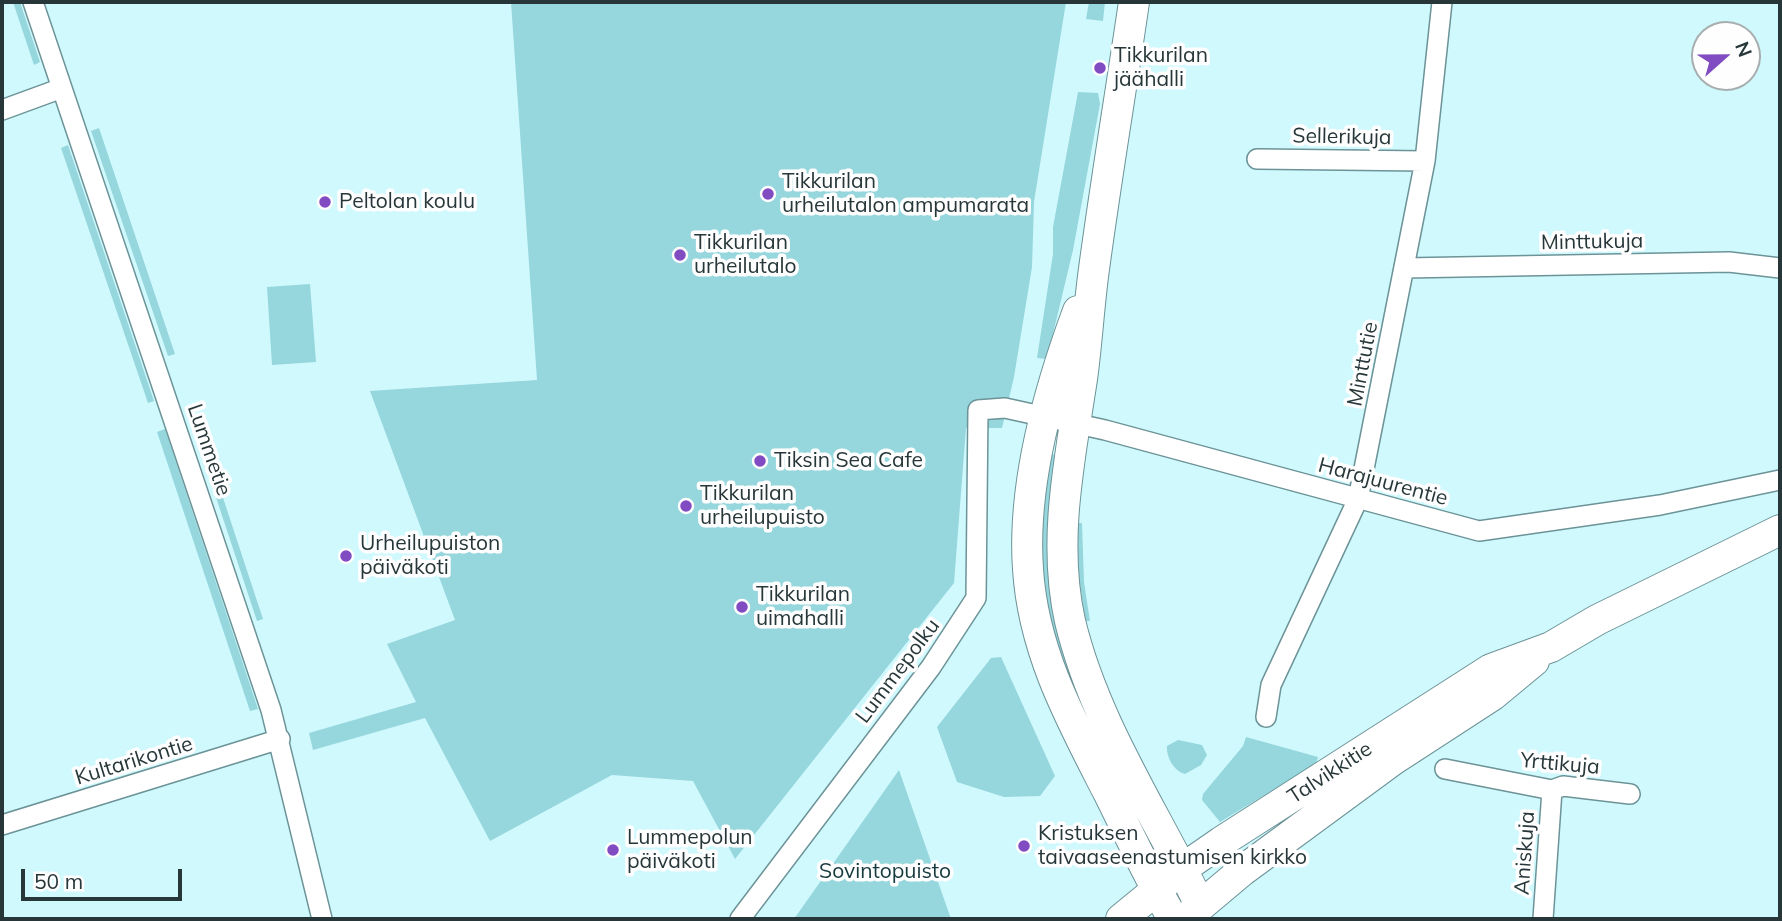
<!DOCTYPE html>
<meta charset="utf-8">
<style>
body{margin:0}
#map{position:relative;width:1782px;height:921px;overflow:hidden;background:#d0f9fe;font-family:Mulish,sans-serif}
canvas{display:block}
.frame{position:absolute;inset:0;border:4px solid #273739;pointer-events:none}
.north{position:absolute;left:1691px;top:21px;width:70px;height:70px;box-sizing:border-box;background:#fefefe;border:2px solid #a8aeaf;border-radius:50%;rotate:69deg;font-size:19px;font-weight:700;line-height:28px;text-align:center;color:#273739}
.north::after{content:'';display:block;margin:auto;width:24px;height:32px;background:#814bc2;clip-path:polygon(50% 0,100% 100%,50% 72%,0 100%)}
.scale{position:absolute;left:21px;top:869px;width:161px;height:32px;box-sizing:border-box;border:4px solid #273739;border-top:0;padding-left:9px;font-size:21px;line-height:24px;white-space:nowrap;color:#273739;-webkit-text-stroke:5px #fefefe;paint-order:stroke}
</style>
<div id="map">
<canvas width="1782" height="921"></canvas>
<div class="frame"></div>
<div class="north">N</div>
<div class="scale">50 m</div>
</div>
<script>
const ctx = document.querySelector('canvas').getContext('2d');
ctx.lineJoin = 'round';
function paint(path, color) { ctx.fillStyle = color; ctx.fill(path, 'evenodd'); }
function trace(path, color, width, dash) { ctx.strokeStyle = color; ctx.lineWidth = width; ctx.lineCap = dash ? 'butt' : 'round'; ctx.setLineDash(dash || []); ctx.stroke(path); }
function label(font, color, halo, rows, align = 'center') {
  ctx.font = font + ' Mulish,sans-serif'; ctx.lineWidth = 7; ctx.setLineDash([]); ctx.textBaseline = 'middle'; ctx.strokeStyle = halo; ctx.fillStyle = color; for (const [text, x, y, turn = 0] of rows) {
    ctx.save(); ctx.translate(x, y); ctx.rotate((+turn || 0) * Math.PI / 180); ctx.textAlign = isNaN(turn) ? turn : align; if (halo) ctx.strokeText(text, 0, 0); ctx.fillText(text, 0, 0); ctx.restore();
  }
}
paint(new Path2D(`
 M13,2H20L40,62L34,65Z
 M511,2H1066L1034,202L1032,267L1014,377L1002,428H966L954,583L735,859L693,781L612,775L490,841L425,718L313,750L309,733L416,702L387,644L455,620L370,391L537,380Z
 M1089,2H1105L1103,21L1086,19Z
 M1078,92L1098,93L1100,104L1073,250L1047,359L1037,358L1053,254V227Z
 M99,128L175,354L168,356L91,131Z
 M68,145L154,401L148,403L61,148Z
 M310,284L316,362L272,365L267,287Z
 M197,419L263,619L257,621L191,422Z
 M165,429L258,709L250,711L157,432Z
 M1051,452L1057,458L1108,762C1080,703 1046,642 1042,575C1039,534 1046,493 1051,452Z
 M1077,523H1082L1084,582L1090,621H1085L1077,562Z
 M1001,657L1055,776L1040,796L1004,797L957,782L937,727L991,658Z
 M1246,737L1318,757L1316,764L1220,822L1202,800L1203,794L1243,746Z
 M1178,740L1202,745L1207,755L1201,765L1185,774C1174,771 1166,757 1167,746Z
 M899,770L951,919H794Z`), '#96d6dd');
const street = new Path2D(`
 M33,2L271,710L322,919
 M2,110L62,88
 M1257,159L1425,161
 M1405,268L1729,262L1780,268
 M1266,717L1271,685L1358,499L1425,161L1442,2
 M1445,769L1552,790L1563,786L1630,794
 M2,825L280,739
 M740,919L931,667L976,598L978,410L1005,408L1105,430L1479,531L1660,505L1780,480
 M1543,919L1552,790`);
const primary = new Path2D(`
 M1134,2C1121,91 1106,180 1094,269C1089,305 1087,343 1082,379C1070,458 1052,541 1070,621C1094,722 1155,812 1200,905
 M1078,311C1049,389 1022,485 1028,569C1033,651 1071,720 1108,792C1129,834 1149,878 1173,919
 M1186,918L1242,871L1393,760L1493,695L1534,661
 M1121,919L1182,869L1221,842L1491,669L1551,647L1597,620L1780,530`);
trace(street, '#6c9397', 22);
trace(primary, '#6c9397', 32);
trace(street, '#fff', 19);
trace(primary, '#fff', 30);
for (const [x, y, r, color] of [
 [1100,68,7,"#814bc2"],
 [768,194,7,"#814bc2"],
 [325,202,7,"#814bc2"],
 [680,255,7,"#814bc2"],
 [760,461,7,"#814bc2"],
 [686,506,7,"#814bc2"],
 [346,556,7,"#814bc2"],
 [742,607,7,"#814bc2"],
 [1024,846,7,"#814bc2"],
 [613,850,7,"#814bc2"]
]) { const dot = new Path2D(); dot.arc(x, y, r, 0, 2 * Math.PI); ctx.fillStyle = color; ctx.fill(dot); trace(dot, '#fefefe', 2.5); }
label('21px', '#273739', '#fefefe', [
 ["Tikkurilan",1114,56],
 ["jäähalli",1114,80],
 ["Tikkurilan",782,182],
 ["urheilutalon ampumarata",782,206],
 ["Peltolan koulu",339,202],
 ["Tikkurilan",694,243],
 ["urheilutalo",694,267],
 ["Tiksin Sea Cafe",774,461],
 ["Tikkurilan",700,494],
 ["urheilupuisto",700,518],
 ["Urheilupuiston",360,544],
 ["päiväkoti",360,568],
 ["Tikkurilan",756,595],
 ["uimahalli",756,619],
 ["Kristuksen",1038,834],
 ["taivaaseenastumisen kirkko",1038,858],
 ["Lummepolun",627,838],
 ["päiväkoti",627,862]
], 'left');
label('21px', '#273739', '#fefefe', [
 ["Sellerikuja",1342,137,1],
 ["Minttukuja",1592,242,-1],
 ["Minttutie",1363,364,-79],
 ["Lummetie",209,450,71],
 ["Harajuurentie",1383,482,15],
 ["Lummepolku",898,671,-53],
 ["Kultarikontie",134,761,-17],
 ["Yrttikuja",1560,764,5],
 ["Talvikkitie",1330,773,-33],
 ["Aniskuja",1525,853,-86]
]);
label('21px', '#163a3e', '#fefefe', [
 ["Sovintopuisto",885,872]
]);
</script>
